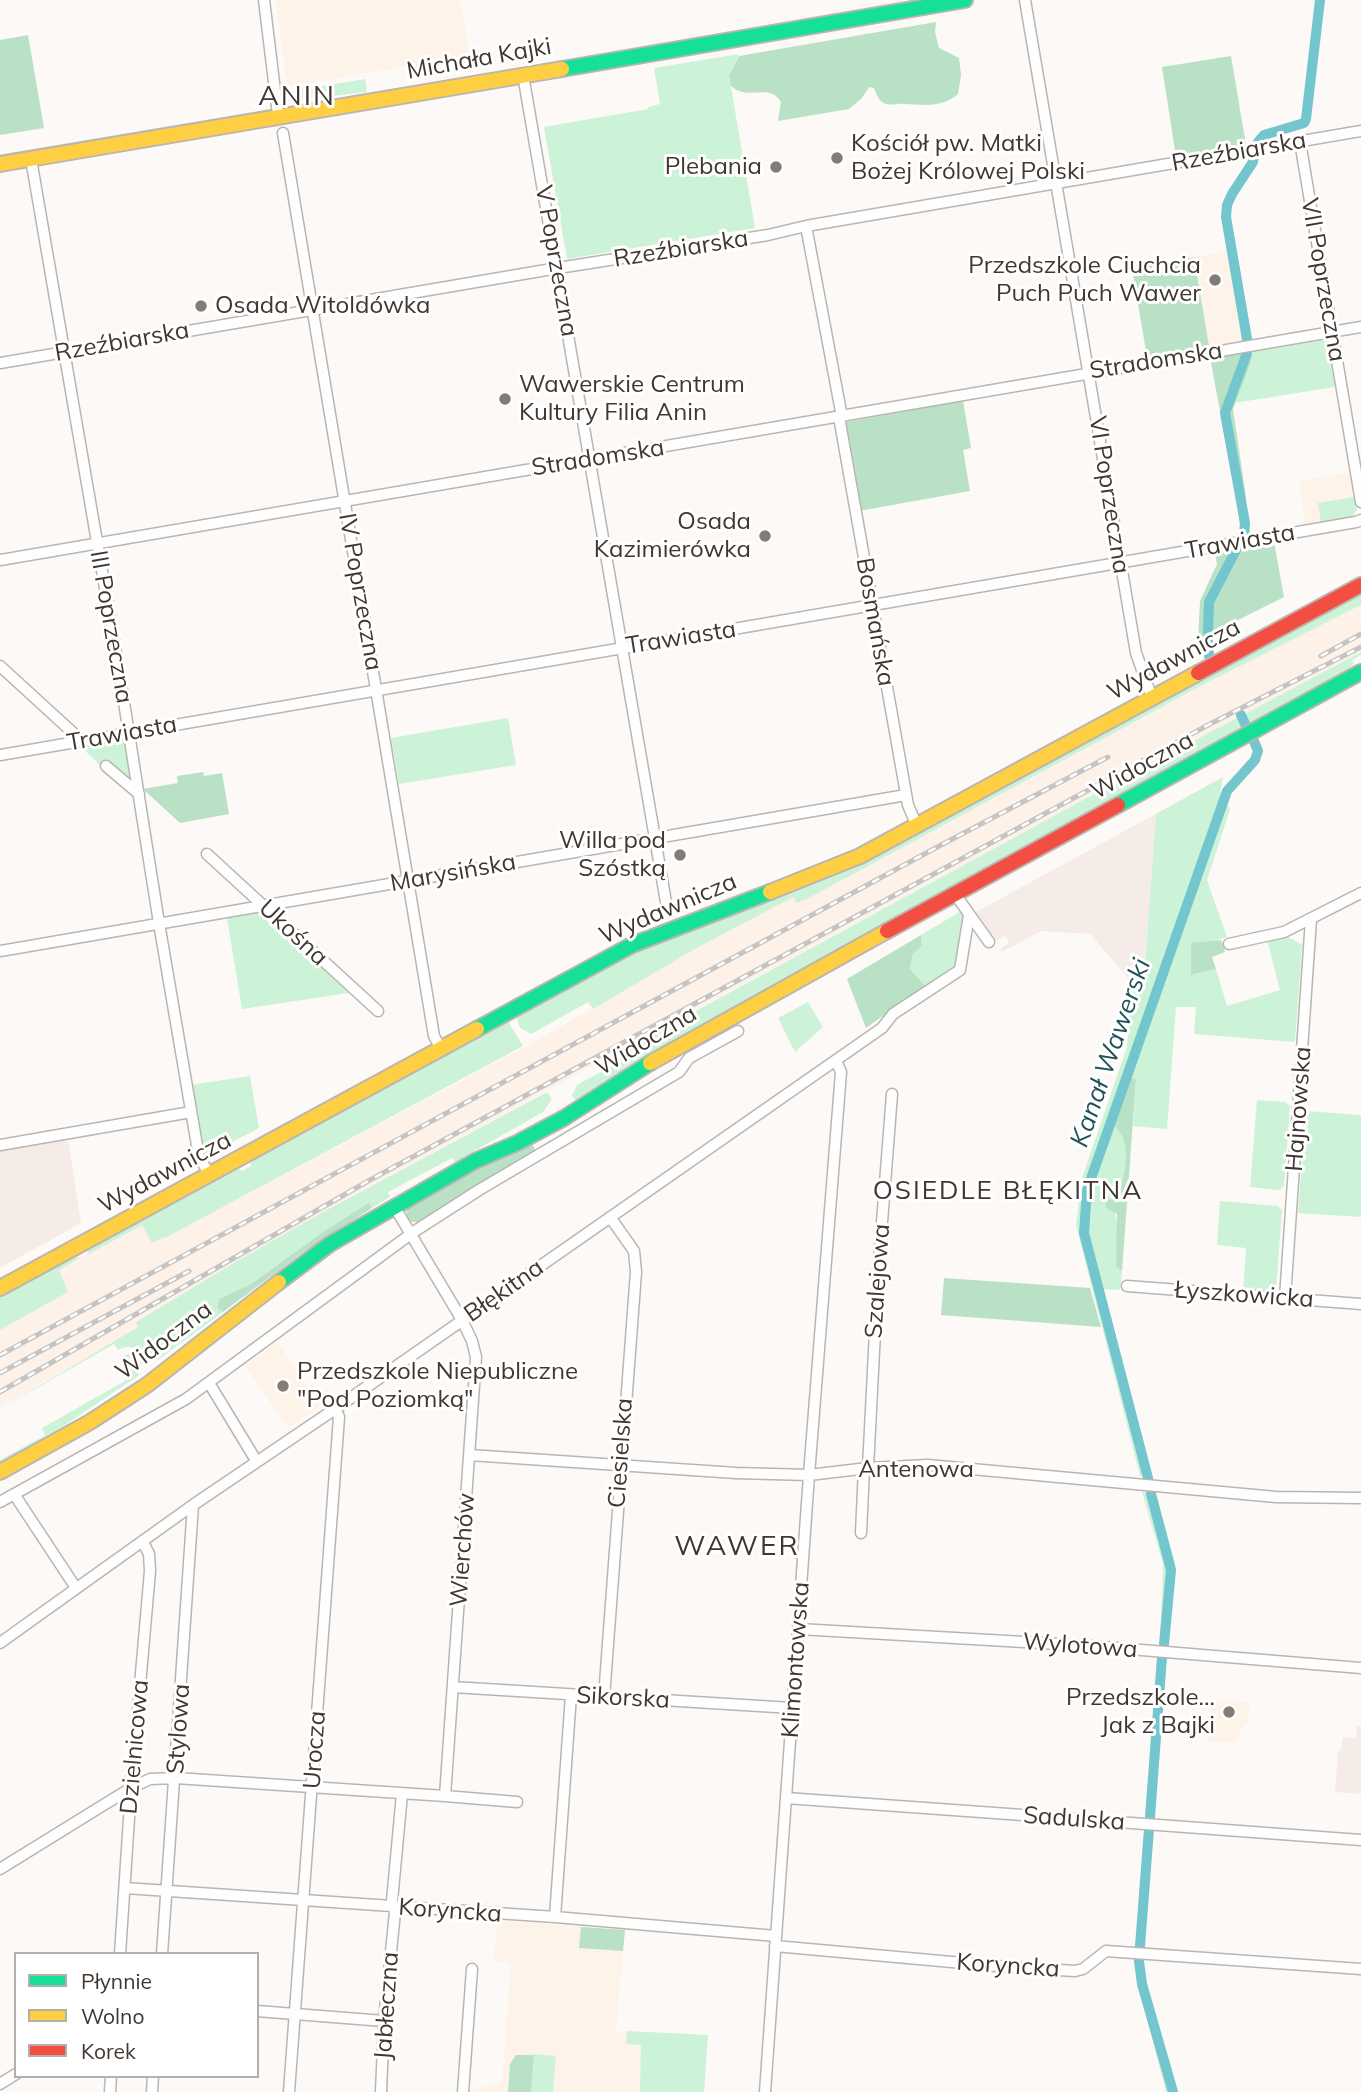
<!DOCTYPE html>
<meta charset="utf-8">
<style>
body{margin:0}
#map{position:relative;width:1361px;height:2092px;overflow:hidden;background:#fcf9f7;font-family:Mulish,sans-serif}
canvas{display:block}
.legend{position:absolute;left:14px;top:1952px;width:245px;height:126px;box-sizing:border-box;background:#fff;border:2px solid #b3afac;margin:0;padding:9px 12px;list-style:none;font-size:21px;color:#413730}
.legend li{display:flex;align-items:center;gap:14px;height:35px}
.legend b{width:35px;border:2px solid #b3afac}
</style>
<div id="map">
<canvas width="1361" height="2092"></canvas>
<ul class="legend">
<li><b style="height:9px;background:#16e098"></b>Płynnie</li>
<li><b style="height:9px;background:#ffcf43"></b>Wolno</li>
<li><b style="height:9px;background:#f24e42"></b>Korek</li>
</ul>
</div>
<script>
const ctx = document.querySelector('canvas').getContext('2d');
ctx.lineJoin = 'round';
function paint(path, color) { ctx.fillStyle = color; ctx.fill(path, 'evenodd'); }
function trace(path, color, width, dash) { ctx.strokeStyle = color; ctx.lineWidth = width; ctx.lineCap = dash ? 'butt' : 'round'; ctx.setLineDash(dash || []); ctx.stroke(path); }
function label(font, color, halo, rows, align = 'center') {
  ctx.font = font + ' Mulish,sans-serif'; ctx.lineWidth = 6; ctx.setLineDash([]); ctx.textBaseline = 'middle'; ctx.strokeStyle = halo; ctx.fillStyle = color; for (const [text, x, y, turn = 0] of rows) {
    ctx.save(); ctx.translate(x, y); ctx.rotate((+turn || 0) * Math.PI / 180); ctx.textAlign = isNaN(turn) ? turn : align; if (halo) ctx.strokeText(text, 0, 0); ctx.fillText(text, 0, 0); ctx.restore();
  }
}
paint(new Path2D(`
 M1156,814L1144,979L1132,983L1090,934L1041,931L1002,952L1000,949L1009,943L1005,936L996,941L976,912Z
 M68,1140L81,1223L0,1268V1151Z
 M1357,1725L1361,1726V1794L1335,1792L1338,1751H1341L1343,1737L1356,1738Z`), '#f5ebe7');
paint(new Path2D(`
 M1361,605V652L1083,800L367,1188L237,1261L136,1322L138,1327L0,1407V1329L59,1270L142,1224L152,1242L164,1237L165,1238L525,1047L693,950L794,896L797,902L1206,683Z`), '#fdf1e8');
paint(new Path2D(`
 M276,0H460L470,55L287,87Z
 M1227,251L1242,341L1209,346L1194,257Z
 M1350,473L1357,509L1352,518L1306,526L1299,481Z
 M278,1342L320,1406L288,1428L245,1366Z
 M1211,1699L1250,1702L1248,1721L1235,1739L1234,1743L1207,1741Z
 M497,1920L625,1930L616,2031L708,2035L704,2092H467L502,2082L511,1963L494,1961Z`), '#fdf3e8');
paint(new Path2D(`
 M739,54L729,75L755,228L567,259L544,127L648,109V107L660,104L654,68Z
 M365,79L367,92L315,98L314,97L292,102L288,100L287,92Z
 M1325,340L1328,344L1335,387L1234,403L1251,362L1253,349Z
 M1354,497L1357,509L1352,518L1321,523L1318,503Z
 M1361,594V605L1206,683L807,899L797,903L793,897L693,950L593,1009L588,1002L531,1034L520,1028L516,1017L659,941L850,869Z
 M1361,652V655L1352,660L1354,664L1328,683L576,1102L572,1095L577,1085L621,1061L617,1054L1083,800Z
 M508,718L516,765L399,784L391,738Z
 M126,739L133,783L109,762L103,768L81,747L87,744Z
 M1223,777L1220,794L1230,809L1207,880L1227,937L1207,943H1191L1192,975L1216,969L1227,1006L1280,990L1267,940L1285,935L1302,945L1295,1042L1194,1034L1196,1007H1176L1167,1129L1133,1126L1136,1079L1123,1134L1127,1144L1126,1163L1119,1200H1111C1120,1222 1117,1243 1116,1266L1122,1271L1120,1290L1101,1289L1150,1477L1140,1476L1076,1225L1082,1178L1127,1047L1132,983L1144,979L1156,814Z
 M961,911L964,915L960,957L955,970L925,986L910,969L913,954L922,946L921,935Z
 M261,912V913L349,993L242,1009L227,918Z
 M808,1002L823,1027L795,1052L778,1018Z
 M508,1021L523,1046L165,1238L164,1237L152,1243L142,1225L87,1255L89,1249L238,1168L242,1171L251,1166V1161Z
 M250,1076L259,1128L204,1157L196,1117L199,1115L190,1085Z
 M547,1092L552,1099L543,1112L536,1116L455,1162L452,1158L388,1192L390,1197L372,1208L369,1204L323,1232L251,1284L219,1299L217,1308L223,1312L158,1360L149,1362C139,1352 133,1342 118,1350L114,1344L0,1409L138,1327L136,1322L237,1261L325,1211Z
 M1257,1100L1285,1102L1290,1106L1284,1186L1279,1190L1250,1187Z
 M1306,1111L1361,1115V1217L1298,1213Z
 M1220,1201L1278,1206L1282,1210L1276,1290L1272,1294L1243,1292L1246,1248L1217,1245Z
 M74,1257L80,1258L59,1270L68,1292L0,1330V1297Z
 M129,1354H135L142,1363L138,1376L65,1425L0,1462V1460L45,1435L42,1428L125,1381L130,1368L122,1356Z
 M1142,1492L1156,1493L1175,1563L1168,1647L1160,1646L1163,1564Z
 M1160,1656L1165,1657L1154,1818L1145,1817Z
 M1145,1830L1152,1831L1144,1947L1136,1946Z
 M1137,1958H1142L1145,1983L1177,2092H1166L1138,1984Z
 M627,2031L708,2035L704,2092H640L641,2045L626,2044Z
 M534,2054L556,2056L553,2092H531Z`), '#ccf3d8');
paint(new Path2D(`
 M936,22L935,32L939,48L959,58L961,75L958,94C942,108 924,105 904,104C897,103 889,107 882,102C878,99 876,93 874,88L869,87L862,98L849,109L778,121L781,102C769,82 749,102 731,86L729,75L739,56Z
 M28,35L44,128L0,135V40Z
 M1231,56L1246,145L1176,157L1162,67Z
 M1257,156L1248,176L1234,197L1231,206V218L1252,339L1242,341L1223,211L1224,205L1249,158Z
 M1194,257L1209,346L1147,357L1132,268Z
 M1253,349L1251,362L1233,409L1245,490L1250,535L1237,537L1240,528L1239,514L1210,357Z
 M963,401L971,448L963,450L970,491L859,511L844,426L846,422Z
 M1274,542L1284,597L1198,640L1200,601L1217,564L1215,553Z
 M203,772L204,776L222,773L229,814L180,823L143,789L178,783L177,776Z
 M921,935L922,946L913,954L910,969L925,986L866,1028L847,979Z
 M1221,940L1225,952L1212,957L1216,969L1191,975V943Z
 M1130,1078L1136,1079L1122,1271L1116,1267L1117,1214L1105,1207L1106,1200L1119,1199C1123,1174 1135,1146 1115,1126Z
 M531,1142L536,1151L419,1222H412C406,1218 406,1214 407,1207L466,1171Z
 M369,1203L372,1208L301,1254L223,1312L217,1308L219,1299L251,1284L323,1232Z
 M944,1278L1090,1288L1101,1327L941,1315Z
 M581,1927L625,1930L623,1951L579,1948Z
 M516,2055H534L531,2092H508L510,2064Z`), '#b8e1c6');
trace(new Path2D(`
 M1258,142L1264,135L1304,123L1306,119L1320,0
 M1247,339L1226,217L1227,205L1232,194L1253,162L1254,156
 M1244,535L1245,523L1225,413L1247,353
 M1208,634L1209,602L1236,550
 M1208,642L1209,656
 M1241,715L1246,726
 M1148,1478L1084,1233L1087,1190L1227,791L1255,760L1258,751L1253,739
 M1151,1494L1171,1570L1164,1644
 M1150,1817L1162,1657
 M1140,1946L1149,1829
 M1139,1961L1142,1984L1173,2092`), '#73c6ce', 10);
const street = new Path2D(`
 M264,0L278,115
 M1025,0L1136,653L1152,698
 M523,75L666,902
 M283,133L434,1036L441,1049
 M1300,142L1361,502
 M31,159L116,652L159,923L199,1157L210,1175
 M806,226L842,417
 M0,363L558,268L768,235L806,226L1361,131
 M839,417L908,805L917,826
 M0,560L1361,327
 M0,666L82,741
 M0,755L1356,522L1361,520
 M106,766L139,794
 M207,854L378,1011
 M955,894L989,942
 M1229,944L1284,932L1361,893
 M0,951L906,795
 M0,1145L191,1112
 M1127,1286L1361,1304
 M1285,1298L1311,919
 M209,1383L257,1462
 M470,1455L736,1473L809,1475L868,1468L928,1465L1276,1497L1361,1498
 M868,1468L878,1273L892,1094
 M14,1494L76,1588
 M0,1502L186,1399L415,1231L479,1190L679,1072L689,1058L738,1031
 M861,1533L864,1468
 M799,1629L1093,1646L1361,1668
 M0,1643L193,1505L335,1409L882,1028L893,1014L960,970L969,915
 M453,1687L792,1708
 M604,1697L636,1272L634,1251L610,1217
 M445,1796L517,1802
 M786,1798C978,1812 1169,1825 1361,1840
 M0,1869L131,1788L150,1779L176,1778L445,1796L476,1357L472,1341L462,1320L394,1206
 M125,1888L555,1917L776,1936
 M555,1917L571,1695
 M775,1946L1007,1967L1075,1971L1083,1969L1106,1951L1361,1969
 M120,1954L131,1788L150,1571L149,1554L143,1542
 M162,1954L193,1505
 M257,2011L384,2021
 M0,2084L16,2074
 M110,2092L111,2076
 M152,2092L153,2076
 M289,2092L339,1417L335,1409
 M381,2092L384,2021L395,1912L392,1901L402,1794
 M463,2092L472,1969
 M765,2092L809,1475L841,1072L836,1061`);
const fast = new Path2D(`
 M562,69L965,0
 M1118,805L1361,672
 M477,1029L632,945L770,892
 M279,1282L330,1244L475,1161L517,1143L564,1118L650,1063`);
const slow = new Path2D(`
 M0,164L562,69
 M770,892L860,856L1198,673
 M650,1063L887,931
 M0,1288L477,1029
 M0,1472L90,1422L147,1385L279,1282`);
const jam = new Path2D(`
 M1198,673L1361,585
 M887,931L1118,805`);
trace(street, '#bab5b1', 13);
trace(fast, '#bab5b1', 18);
trace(slow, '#bab5b1', 18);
trace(jam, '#bab5b1', 18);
trace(street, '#fffefe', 10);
trace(fast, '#16e098', 14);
trace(slow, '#ffcf43', 14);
trace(jam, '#f24e42', 14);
const rail = new Path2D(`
 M1321,656L1361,634
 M0,1355L941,845L1108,757
 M0,1373L189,1271
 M0,1392L370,1180L1210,724L1361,647`);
trace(rail, '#c6c4c3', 5);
trace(rail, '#fff', 2.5, [8]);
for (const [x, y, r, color] of [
 [837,158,7,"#827b76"],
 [776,167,7,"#827b76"],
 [1215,280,7,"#827b76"],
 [201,306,7,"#827b76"],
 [505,399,7,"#827b76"],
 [765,536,7,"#827b76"],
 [680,855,7,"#827b76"],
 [283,1386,7,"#827b76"],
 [1229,1712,7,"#827b76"]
]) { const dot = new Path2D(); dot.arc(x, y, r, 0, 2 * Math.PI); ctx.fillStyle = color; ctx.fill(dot); trace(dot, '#fff', 2.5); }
label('24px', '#413730', '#fff', [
 ["Michała Kajki",479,59,-10],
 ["Rzeźbiarska",1239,152,-10],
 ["Rzeźbiarska",681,249,-9],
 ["V Poprzeczna",556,261,80],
 ["VII Poprzeczna",1323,280,80],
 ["Rzeźbiarska",122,342,-10],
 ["Stradomska",1156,361,-9],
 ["Stradomska",598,458,-9],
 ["VI Poprzeczna",1109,495,81],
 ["Trawiasta",1240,542,-10],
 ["IV Poprzeczna",360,592,80],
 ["Bosmańska",875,622,80],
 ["III Poprzeczna",111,627,80],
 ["Trawiasta",681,638,-9],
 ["Wydawnicza",1174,660,-28],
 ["Trawiasta",122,734,-10],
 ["Widoczna",1142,766,-29],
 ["Marysińska",453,873,-10],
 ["Wydawnicza",668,909,-23],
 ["Ukośna",293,933,43],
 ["Widoczna",646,1041,-31],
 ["Hajnowska",1299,1109,-86],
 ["Wydawnicza",165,1173,-28],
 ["Szalejowa",878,1281,-86],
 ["Błękitna",504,1291,-35],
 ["Łyszkowicka",1244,1295,4],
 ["Widoczna",164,1341,-37],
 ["Ciesielska",621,1453,-86],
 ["Antenowa",916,1470],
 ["Wierchów",463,1550,-86],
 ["Wylotowa",1080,1646,4],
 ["Klimontowska",796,1660,-86],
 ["Sikorska",623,1698,3],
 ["Stylowa",179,1729,-86],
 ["Dzielnicowa",135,1747,-85],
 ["Urocza",315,1750,-86],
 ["Sadulska",1074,1819,4],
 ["Koryncka",450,1911,4],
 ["Koryncka",1008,1966,4],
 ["Jabłeczna",387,2006,-86]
]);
label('24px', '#413730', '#fff', [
 ["Kościół pw. Matki",851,144,"left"],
 ["Bożej Królowej Polski",851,172,"left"],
 ["Plebania",762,167],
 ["Przedszkole Ciuchcia",1201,266],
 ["Puch Puch Wawer",1201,294],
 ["Osada Witoldówka",215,306,"left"],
 ["Wawerskie Centrum",519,385,"left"],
 ["Kultury Filia Anin",519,413,"left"],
 ["Osada",751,522],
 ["Kazimierówka",751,550],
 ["Willa pod",666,841],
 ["Szóstką",666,869],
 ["Przedszkole Niepubliczne",297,1372,"left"],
 ["\"Pod Poziomką\"",297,1400,"left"],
 ["Przedszkole...",1215,1698],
 ["Jak z Bajki",1215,1726]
], 'right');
label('italic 26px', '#205258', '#fff', [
 ["Kanał Wawerski",1111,1053,-71]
]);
ctx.letterSpacing = '2px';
label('26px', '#413730', '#fff', [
 ["OSIEDLE BŁĘKITNA",1008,1191]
]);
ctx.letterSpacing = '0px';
ctx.letterSpacing = '2px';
label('28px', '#413730', '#fff', [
 ["ANIN",297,97],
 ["WAWER",737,1547]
]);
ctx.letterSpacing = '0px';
</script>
